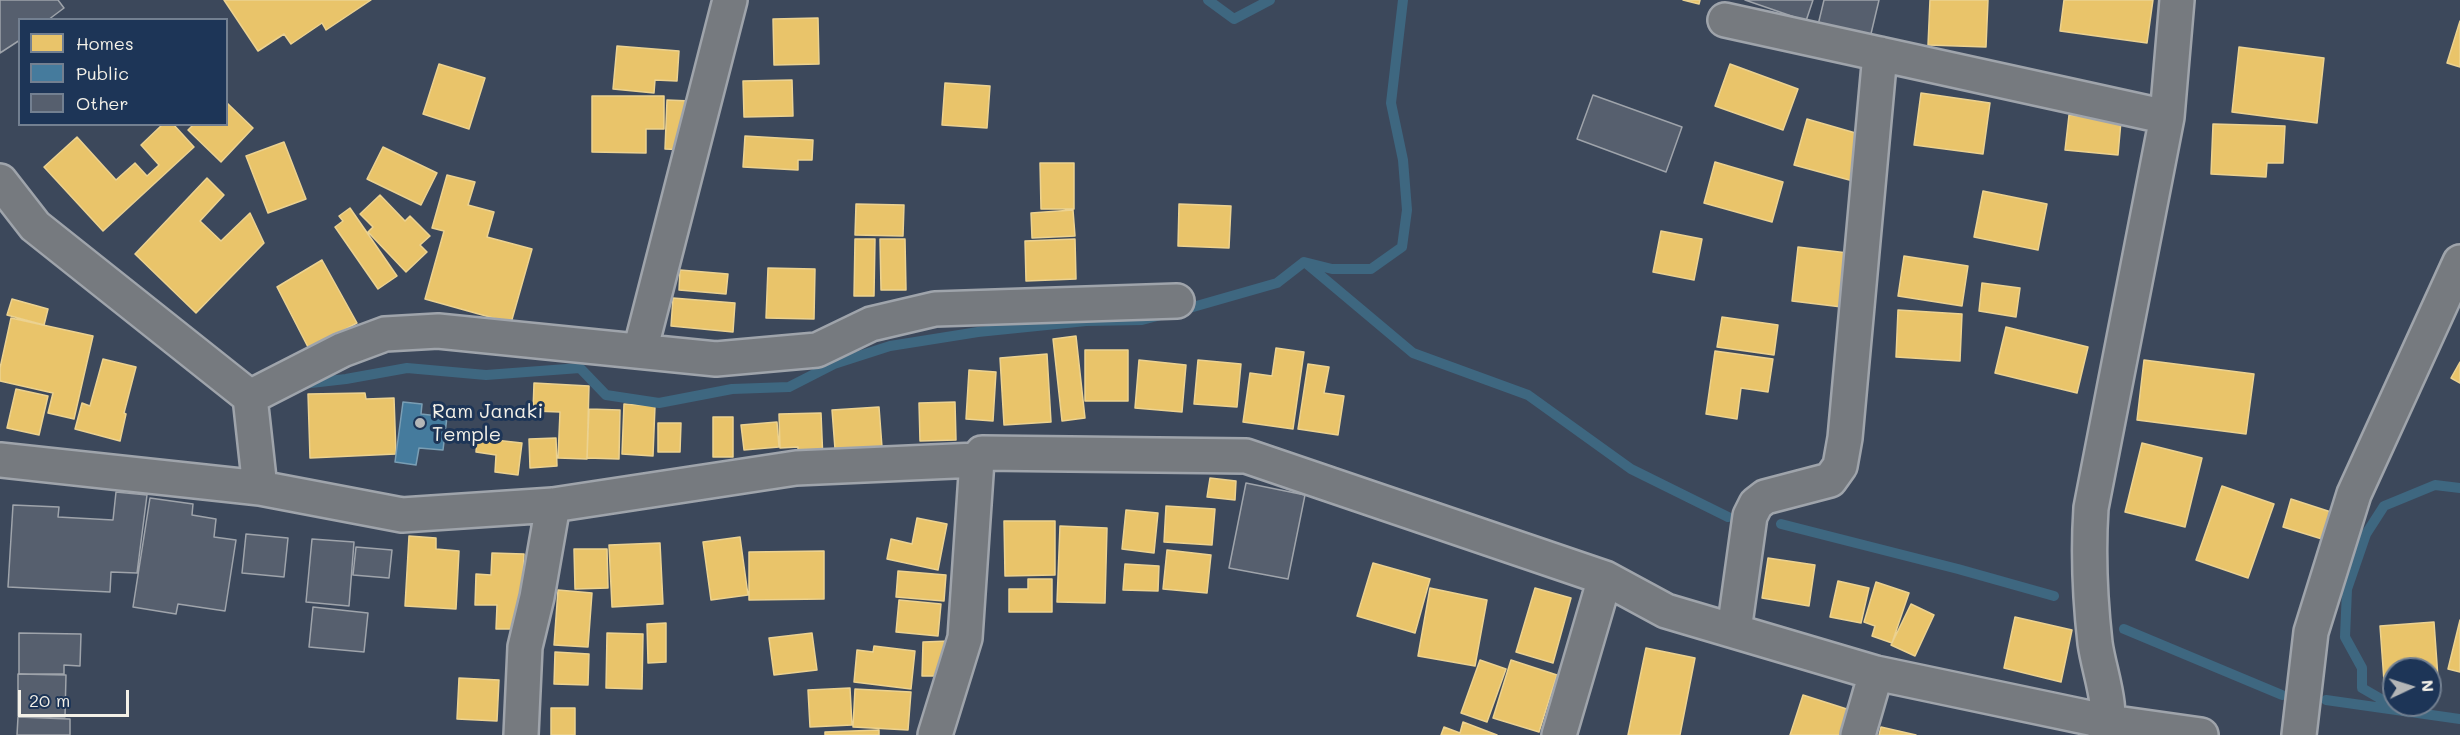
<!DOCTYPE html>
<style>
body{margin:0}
#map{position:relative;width:2460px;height:735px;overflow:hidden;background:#3c485b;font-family:Mali,sans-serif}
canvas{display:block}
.legend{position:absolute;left:18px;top:18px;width:210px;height:108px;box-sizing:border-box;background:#1d3557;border:2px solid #738091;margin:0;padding:8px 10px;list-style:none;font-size:18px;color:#f4f1e8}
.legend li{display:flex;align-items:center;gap:12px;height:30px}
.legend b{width:30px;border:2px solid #738091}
.north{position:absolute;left:2382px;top:657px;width:60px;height:60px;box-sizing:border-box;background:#1d3557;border:2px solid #738091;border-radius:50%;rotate:86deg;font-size:16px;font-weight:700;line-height:24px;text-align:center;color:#f4f1e8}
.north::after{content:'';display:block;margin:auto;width:21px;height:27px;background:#b4b6b7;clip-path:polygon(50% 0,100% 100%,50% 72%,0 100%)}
.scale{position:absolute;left:18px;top:690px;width:111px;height:27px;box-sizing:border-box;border:3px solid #f4f1e8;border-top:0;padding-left:8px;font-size:18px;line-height:21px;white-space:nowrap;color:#f4f1e8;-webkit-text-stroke:4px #1d3557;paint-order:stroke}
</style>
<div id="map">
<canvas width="2460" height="735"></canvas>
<ul class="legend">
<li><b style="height:16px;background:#e9c46a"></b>Homes</li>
<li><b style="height:16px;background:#457b9d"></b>Public</li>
<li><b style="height:16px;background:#565f6e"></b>Other</li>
</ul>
<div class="north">N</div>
<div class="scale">20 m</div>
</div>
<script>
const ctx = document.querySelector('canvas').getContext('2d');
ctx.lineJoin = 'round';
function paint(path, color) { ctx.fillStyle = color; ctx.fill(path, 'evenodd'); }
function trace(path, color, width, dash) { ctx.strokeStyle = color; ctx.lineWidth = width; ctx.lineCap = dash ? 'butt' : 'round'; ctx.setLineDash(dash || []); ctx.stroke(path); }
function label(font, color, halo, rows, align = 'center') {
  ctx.font = font + ' Mali,sans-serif'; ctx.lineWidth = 6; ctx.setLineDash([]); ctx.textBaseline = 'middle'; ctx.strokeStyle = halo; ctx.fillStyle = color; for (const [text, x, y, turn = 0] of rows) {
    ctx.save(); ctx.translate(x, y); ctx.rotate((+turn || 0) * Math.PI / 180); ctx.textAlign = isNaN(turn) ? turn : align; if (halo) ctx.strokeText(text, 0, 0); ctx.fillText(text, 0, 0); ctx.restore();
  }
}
const homes = new Path2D(`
 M224,0H371L326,30L322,23L291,44L284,34L258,51Z
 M1683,0H1700L1699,4Z
 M1930,0H1988L1986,47L1928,45Z
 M2064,0H2153L2147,43L2060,31Z
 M818,18L819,64L774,65L773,19Z
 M2460,21V67L2447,63Z
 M617,46L679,51L677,81L655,80L654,93L613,89Z
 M2239,47L2324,58L2317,123L2232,112Z
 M439,64L485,78L469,129L423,114Z
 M1730,64L1798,89L1783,130L1715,106Z
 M792,80L793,116L744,117L743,81Z
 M945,83L990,86L987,128L942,125Z
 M1921,93L1990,103L1983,154L1914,145Z
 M592,96H664V129H646V153L592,152Z
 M667,100L691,101L689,150L665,149Z
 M226,102L253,128L221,162L188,130L194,124H226Z
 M2069,115L2121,121L2118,155L2065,150Z
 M1807,119L1866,136L1853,181L1794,165Z
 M163,124H173L194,147L103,231L44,167L77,137L116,180L135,163L147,176L159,165L141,145Z
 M2213,124L2285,126L2283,163H2267L2266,177L2211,174Z
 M745,136L813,140L812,160H798V170L743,167Z
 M284,142L306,199L268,213L246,156Z
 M383,147L437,173L421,205L367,179Z
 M1715,162L1783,182L1772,222L1704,203Z
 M1040,163H1074V209H1041Z
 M447,175L475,182L468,205L494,212L487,237L532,249L511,323L425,299L444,231L432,228Z
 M207,178L224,195L200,221L221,241L250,213L264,243L196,313L135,254Z
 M1983,191L2047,204L2038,250L1974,237Z
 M380,195L405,221L410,216L430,236L420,245L427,252L406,272L368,232L373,227L360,214Z
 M856,204L904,205L903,236L855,235Z
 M1179,204L1231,206L1229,248L1178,246Z
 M350,208L397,276L378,289L335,227L343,221L339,216Z
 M1073,210L1075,236L1032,238L1031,213Z
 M1661,231L1702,239L1694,280L1653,272Z
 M855,239H875L874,296H854Z
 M880,239H905L906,290H881Z
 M1075,239L1076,279L1026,281L1025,241Z
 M1798,247L1856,254L1850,308L1792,301Z
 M1904,256L1968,266L1962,306L1898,296Z
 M322,260L357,323L309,349L277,287Z
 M768,268L815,269L814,319L766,318Z
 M680,270L728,274L726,294L679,290Z
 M1982,283L2020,288L2016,317L1979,311Z
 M673,298L735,303L733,332L671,326Z
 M12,299L48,309L44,325L7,315Z
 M1898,310L1962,314L1960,361L1896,357Z
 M1722,317L1778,325L1774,355L1717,347Z
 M11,318L93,336L74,419L48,413L53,393L0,381V368Z
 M2006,327L2088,347L2077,393L1995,373Z
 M1076,336L1085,418L1062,421L1053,339Z
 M1276,348L1304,352L1293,429L1243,422L1250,373L1272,376Z
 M1085,350H1128V401H1085Z
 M1715,351L1773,359L1768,392L1741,388L1737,419L1706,414Z
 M1047,354L1051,422L1004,425L1000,358Z
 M103,359L136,367L124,413L126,414L120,441L75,429L82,403L90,406Z
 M1139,360L1186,365L1182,412L1135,408Z
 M1198,360L1241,364L1237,407L1194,404Z
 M2144,360L2254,374L2246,434L2137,420Z
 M2460,362V383L2451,378Z
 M1308,364L1329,367L1324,393L1344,396L1338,435L1298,429Z
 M969,370L996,372L993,421L966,419Z
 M534,383L589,386L587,459L558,458L560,412L533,411Z
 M16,389L48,396L39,435L7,428Z
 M365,393L366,399L394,398L396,454L310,458L308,394Z
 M955,402L956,440L920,441L919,403Z
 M624,404L655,406L653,456L622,454Z
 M879,407L882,447L835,449L832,410Z
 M589,409L620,410L619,459L587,458Z
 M821,413L823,461H798V447L780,448L779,414Z
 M713,417H733V457H713Z
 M777,422L779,447L744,450L741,425Z
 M658,423H681L680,452H658Z
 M477,438L522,443L518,475L495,472L496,455L476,452Z
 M556,438L557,466L530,468L529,439Z
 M2142,443L2202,458L2185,527L2125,512Z
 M1210,478L1236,481L1235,500L1207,497Z
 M2222,486L2274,504L2248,578L2196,560Z
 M2291,499L2331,512L2322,539L2283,527Z
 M1166,506L1215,509L1212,545L1164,542Z
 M1126,510L1158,513L1154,553L1122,549Z
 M917,518L947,524L938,570L887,559L891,539L912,544Z
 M1004,521H1055V575L1005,576Z
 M1060,526L1107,528L1105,603L1057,602Z
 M409,536L436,538V549L459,551L456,609L405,606Z
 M740,537L748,595L711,600L703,542Z
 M660,543L663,604L612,607L609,545Z
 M574,549H607L608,588L575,589Z
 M1167,550L1211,555L1207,593L1163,589Z
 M824,551V599L749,600V552Z
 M492,553L524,554L521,629H496L497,605H475L476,574L491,575Z
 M1768,558L1815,565L1809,606L1762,598Z
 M1373,563L1430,579L1415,633L1357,616Z
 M1125,564L1159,566L1158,591L1123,590Z
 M898,571L946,575L944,601L896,597Z
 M1028,579H1052V612H1009V589H1028Z
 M1838,581L1869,588L1861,623L1830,617Z
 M1876,582L1909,593L1892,643L1872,636L1875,626L1864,622Z
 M1430,588L1487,600L1475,666L1418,656Z
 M1535,588L1571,598L1553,663L1516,652Z
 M558,590L592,593L588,647L554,645Z
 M899,600L941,604L938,636L896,632Z
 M1911,604L1934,615L1915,656L1891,645Z
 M2015,617L2072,630L2061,682L2004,668Z
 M2460,620V672L2448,669Z
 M2434,622L2438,678L2430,679V669H2394V681H2384L2380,626Z
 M666,623V662L648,663L647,624Z
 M607,633L643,634L642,689L606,688Z
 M812,633L817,670L774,675L769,638Z
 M949,641L950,676H922L923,642Z
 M874,646L915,651L911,689L854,682L857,650L873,652Z
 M1646,648L1695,658L1680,735H1628Z
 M555,652L589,654L588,685L554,684Z
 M1480,660L1506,669L1487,722L1461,713Z
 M1511,660L1557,675L1539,732L1493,718Z
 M459,678L499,680L497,721L457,719Z
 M850,688L852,725L810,727L808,690Z
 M855,689L911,692L908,730L853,727Z
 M1803,695L1853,711L1845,735H1790Z
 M551,708H575V735H551Z
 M1463,722L1497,735H1441L1444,727L1460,733Z
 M1881,727L1916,735H1879Z
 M879,730V735H825V732Z`);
paint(homes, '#e9c46a');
trace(homes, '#ecd290', 1.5);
const public = new Path2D(`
 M403,402L422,404L421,414L447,417L443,450L419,448L416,465L395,462Z`);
paint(public, '#457b9d');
trace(public, '#7a9eb4', 1.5);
trace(new Path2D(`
 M1208,0L1234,19L1270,0
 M1307,264L1413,353L1528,395L1631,469L1728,517
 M1179,311L1277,283L1304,262L1332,269H1371L1402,247L1407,210L1403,160L1391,103L1403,0
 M302,384L346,379L407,368L486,375L580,368L606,395L659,403L732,389L789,387L834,364L890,346L978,332L1086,321L1142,320L1161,315
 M1781,524L1958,569L2054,596
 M2124,629L2282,695
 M2326,700L2460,719
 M2400,710L2362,688V668L2345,637L2347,589L2366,534L2384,506L2435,485L2460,488`), '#3e6780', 10);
const building = new Path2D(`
 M0,0H58L64,8L48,20H20V40L0,53Z
 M1745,0H1813L1806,21Z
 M1824,0H1879L1870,38L1818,25Z
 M1593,95L1682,127L1666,172L1577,139Z
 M1246,483L1305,495L1288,579L1229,568Z
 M116,492L147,495L137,573L111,572L110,592L8,587L13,505L59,507L58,517L113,520Z
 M150,498L193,504L192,515L216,519L214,537L236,540L225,611L178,604L176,614L133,607Z
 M246,534L288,538L284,577L242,573Z
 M312,539L354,542L349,606L306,602Z
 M356,547L392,550L389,578L353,575Z
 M313,607L368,613L364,652L309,647Z
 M19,633L81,634L80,666L64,665V674H19Z
 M18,674L66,675L65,717L18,716Z
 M18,717L70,719V735H17Z`);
paint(building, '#565f6e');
trace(building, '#9fa4ab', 1.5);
const minor = new Path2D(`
 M1725,20L2167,117
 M0,181L35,226L250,397L260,488
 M640,351L730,0
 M250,397L342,350L385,334L438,331L716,359L817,350L871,324L935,309L1177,301
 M0,460L260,488L402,515L553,505L796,468L977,460L982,453L1246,456L1605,578L1666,611L1876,673L2109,722L2201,735
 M1734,631L1750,516L1756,504L1765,497L1830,480L1840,466L1845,438L1880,54
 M521,735L525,647L537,597L553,505
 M935,735L965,638L977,460
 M1559,735L1605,578
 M1858,735L1876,673
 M2105,735C2114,707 2099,672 2095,643C2090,598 2088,553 2091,508L2167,117L2177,0
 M2299,735L2311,632L2354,494L2460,262`);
trace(minor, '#9fa4ab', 38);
trace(minor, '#767a7f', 33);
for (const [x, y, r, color] of [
 [420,423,6,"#b4b6b7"]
]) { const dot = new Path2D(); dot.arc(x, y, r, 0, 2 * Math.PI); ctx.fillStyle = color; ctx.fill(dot); trace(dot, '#1d3557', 2); }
label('20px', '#f4f1e8', '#1d3557', [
 ["Ram Janaki",432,412],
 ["Temple",432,435]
], 'left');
</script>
